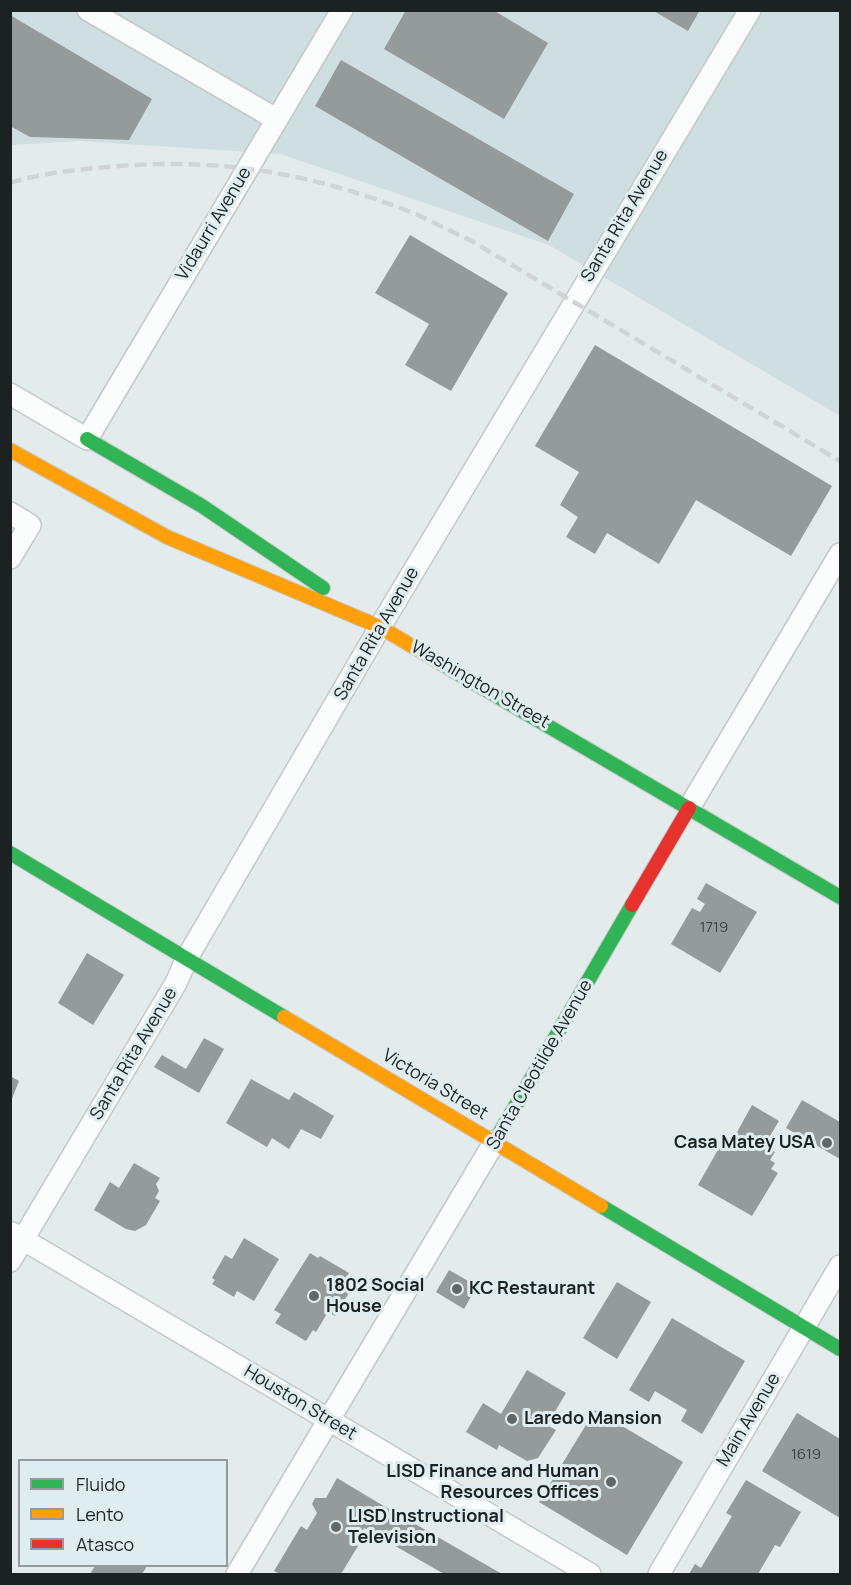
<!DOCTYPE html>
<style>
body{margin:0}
#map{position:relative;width:851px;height:1585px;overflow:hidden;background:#e4ebec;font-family:Manrope,sans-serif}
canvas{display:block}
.frame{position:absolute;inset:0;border:12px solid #1c2121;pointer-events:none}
.legend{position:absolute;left:18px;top:1459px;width:210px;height:108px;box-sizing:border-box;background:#e0edf0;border:2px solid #929b9d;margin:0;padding:8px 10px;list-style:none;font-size:18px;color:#1c2121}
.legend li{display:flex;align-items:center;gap:12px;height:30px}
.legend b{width:30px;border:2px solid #929b9d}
</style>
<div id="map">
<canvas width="851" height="1585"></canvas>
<div class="frame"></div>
<ul class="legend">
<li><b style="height:8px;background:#30b455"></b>Fluido</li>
<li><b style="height:8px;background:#ff9f0a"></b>Lento</li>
<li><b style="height:8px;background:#e5322d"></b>Atasco</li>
</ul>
</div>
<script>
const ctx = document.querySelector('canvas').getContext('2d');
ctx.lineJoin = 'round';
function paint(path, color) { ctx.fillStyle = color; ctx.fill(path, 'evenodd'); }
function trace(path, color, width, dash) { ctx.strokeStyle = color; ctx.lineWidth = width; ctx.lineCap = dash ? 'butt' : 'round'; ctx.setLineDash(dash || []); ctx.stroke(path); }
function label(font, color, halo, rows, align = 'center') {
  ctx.font = font + ' Manrope,sans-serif'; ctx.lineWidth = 6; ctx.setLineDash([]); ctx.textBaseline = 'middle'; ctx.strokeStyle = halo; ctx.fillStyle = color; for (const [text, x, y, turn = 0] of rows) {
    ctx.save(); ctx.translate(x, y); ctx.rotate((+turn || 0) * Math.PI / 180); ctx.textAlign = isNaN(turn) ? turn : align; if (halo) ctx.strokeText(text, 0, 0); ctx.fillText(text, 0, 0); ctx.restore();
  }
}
paint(new Path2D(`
 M10,11H840V416L549,245L280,154L80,141L11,145Z`), '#cfdee0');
paint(new Path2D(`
 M406,10H493L548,43L504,119L384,49Z
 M652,10H700L688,31Z
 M10,15L152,99L129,140L30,137L10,126Z
 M341,60L574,194L548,241L315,106Z
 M410,235L508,293L451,391L405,365L429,324L375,293Z
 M595,345L832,486L791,556L696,500L659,564L607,533L595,554L566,537L578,517L560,505L579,472L535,446Z
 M706,883L757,912L720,973L671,944L692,908L700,912L705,904L697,899Z
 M87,953L124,975L93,1025L58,1003Z
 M204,1038L224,1049L199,1093L154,1067L162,1055L186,1069Z
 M10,1076L19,1081L11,1101H10Z
 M251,1079L289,1100L294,1092L334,1116L321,1139L301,1129L289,1149L272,1138L267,1147L226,1123Z
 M802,1100L840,1122V1159L786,1128Z
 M752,1105L779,1121L764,1146L775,1152L770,1160L775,1163L771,1169L778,1173L752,1216L698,1185L724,1139L731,1143Z
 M134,1163L160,1178L156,1184L159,1191L155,1198L160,1201L146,1225L135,1231L126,1229L94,1210L110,1182L119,1188Z
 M244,1238L279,1259L254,1301L237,1291L234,1297L212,1284L215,1280L212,1278L225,1255L232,1259Z
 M310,1253L318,1258L320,1256L349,1273L346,1277L355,1283L335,1316L328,1312L316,1332L313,1330L306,1341L275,1323L281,1314L274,1310Z
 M449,1270L477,1286L464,1309L436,1292Z
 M617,1282L651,1302L617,1359L583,1338Z
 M672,1318L745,1361L702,1434L681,1421L687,1410L655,1391L649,1402L629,1390Z
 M527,1370L566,1393L547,1425L556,1430L538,1458L527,1461L499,1445L497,1450L466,1432L483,1403L501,1414Z
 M595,1410L683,1462L627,1555L539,1502Z
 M797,1413L840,1439V1518L762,1471Z
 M337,1478L377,1502L502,1574H444L364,1528L355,1544L358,1546L341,1574H280L274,1571L301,1526L307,1530L317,1513L312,1504L315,1498H326Z
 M746,1480L801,1512L780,1547L775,1545L758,1574H689L695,1564L701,1568L732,1516L726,1513Z
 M95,1566H147L142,1574H90Z`), '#959a9b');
const street = new Path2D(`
 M88,10L276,119
 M10,394L87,439L342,10
 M10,513L30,525L10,558
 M689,808L840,554
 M12,1233L590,1574
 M10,1261L176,983L187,958L380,627L750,10
 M237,1574L495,1141
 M659,1574L840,1266`);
const fast = new Path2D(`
 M87,439L202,506L323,588
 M442,664L840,897
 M10,853L284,1017
 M495,1141L632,905
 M601,1206L840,1349`);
const slow = new Path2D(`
 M10,450L167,537L380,627L442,664
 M284,1017L601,1206`);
const jam = new Path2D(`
 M632,905L689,808`);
trace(street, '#c3c9c9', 24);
trace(fast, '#c3c9c9', 16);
trace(slow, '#c3c9c9', 16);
trace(jam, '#c3c9c9', 16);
trace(street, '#fbfcfc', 21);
trace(fast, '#30b455', 14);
trace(slow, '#ff9f0a', 14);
trace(jam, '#e5322d', 14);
trace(new Path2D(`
 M10,183C45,172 83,169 119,166C224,158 315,174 413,213C432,221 451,232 470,240L840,461`), '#d1d4d4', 4.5, [12, 6]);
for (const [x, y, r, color] of [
 [827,1143,6,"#626868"],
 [457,1289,6,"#626868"],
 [314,1296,6,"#626868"],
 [512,1419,6,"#626868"],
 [611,1482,6,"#626868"],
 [336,1527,6,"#626868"]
]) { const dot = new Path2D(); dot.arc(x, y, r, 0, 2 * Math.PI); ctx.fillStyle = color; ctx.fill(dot); trace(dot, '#e0edf0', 2); }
label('15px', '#3a3f40', null, [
 ["1719",714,928],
 ["1619",806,1455]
]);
label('18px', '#1c2121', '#e0edf0', [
 ["Santa Rita Avenue",625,216,-59],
 ["Vidaurri Avenue",214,224,-59],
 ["Santa Rita Avenue",377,634,-60],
 ["Washington Street",480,685,30],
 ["Santa Rita Avenue",134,1054,-59],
 ["Santa Cleotilde Avenue",540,1065,-60],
 ["Victoria Street",435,1085,31],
 ["Houston Street",300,1403,31],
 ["Main Avenue",749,1420,-59]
]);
label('bold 18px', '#1c2121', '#e0edf0', [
 ["Casa Matey USA",815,1143,"right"],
 ["1802 Social",326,1286],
 ["House",326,1307],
 ["KC Restaurant",469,1289],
 ["Laredo Mansion",524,1419],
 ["LISD Finance and Human",599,1472,"right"],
 ["Resources Offices",599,1493,"right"],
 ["LISD Instructional",348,1517],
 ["Television",348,1538]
], 'left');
</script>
